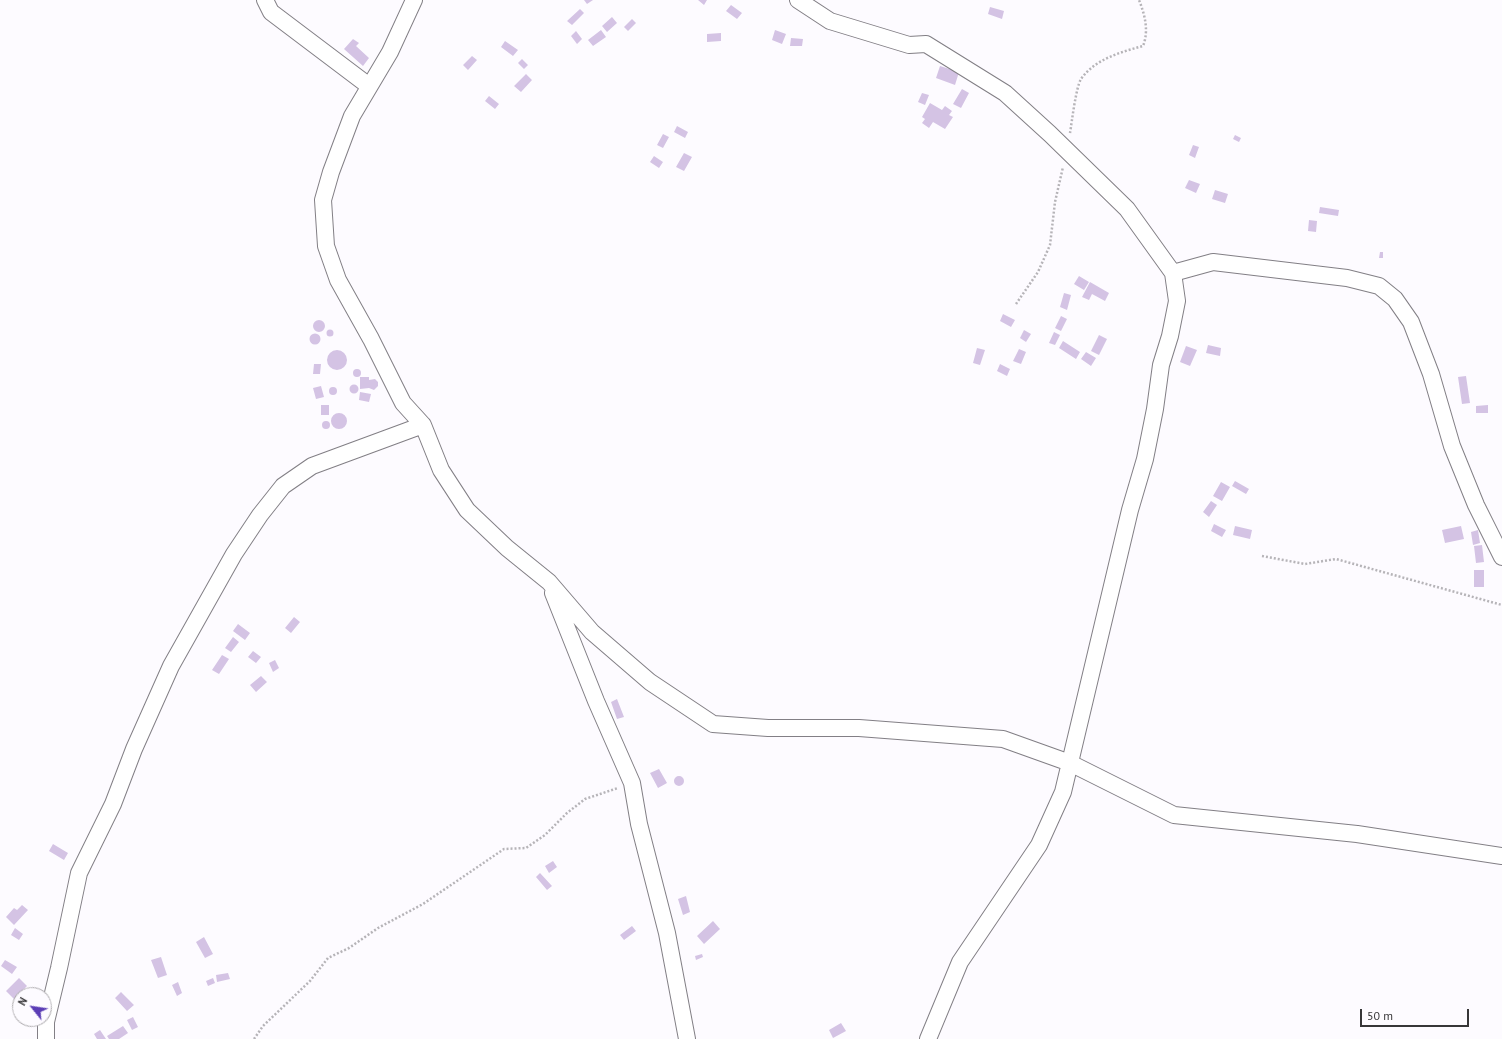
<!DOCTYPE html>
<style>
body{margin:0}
#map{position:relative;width:1502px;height:1039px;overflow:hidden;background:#fdfbff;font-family:"PT Sans",sans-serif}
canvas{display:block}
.north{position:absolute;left:12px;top:987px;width:40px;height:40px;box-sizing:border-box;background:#fdfbff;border:1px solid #aeacaf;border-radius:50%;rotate:300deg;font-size:11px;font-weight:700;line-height:16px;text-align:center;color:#373638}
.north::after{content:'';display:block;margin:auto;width:14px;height:18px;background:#5b3db5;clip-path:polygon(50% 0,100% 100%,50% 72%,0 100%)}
.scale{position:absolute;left:1360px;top:1009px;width:109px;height:18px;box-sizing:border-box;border:2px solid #373638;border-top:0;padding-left:5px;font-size:12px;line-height:14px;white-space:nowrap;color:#373638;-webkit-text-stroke:3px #fdfbff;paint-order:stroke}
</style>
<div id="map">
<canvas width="1502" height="1039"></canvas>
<div class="north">N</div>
<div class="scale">50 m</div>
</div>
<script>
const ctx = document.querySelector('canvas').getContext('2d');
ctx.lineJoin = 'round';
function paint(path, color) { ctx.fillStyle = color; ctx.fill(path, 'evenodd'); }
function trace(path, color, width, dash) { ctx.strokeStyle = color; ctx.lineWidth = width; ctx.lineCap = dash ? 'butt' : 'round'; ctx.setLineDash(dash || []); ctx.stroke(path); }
paint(new Path2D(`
 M584,0H593L587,4Z
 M698,0H707L704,5Z
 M731,5L742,13L737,19L726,11Z
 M990,7L1004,11L1002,19L988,14Z
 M580,9L584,13L572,25L567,21Z
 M612,17L617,23L607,32L602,26Z
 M632,19L636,23L628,31L624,27Z
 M601,30L606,37L593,46L588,40Z
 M775,30L786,34L782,44L772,40Z
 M576,31L582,39L577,44L571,36Z
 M721,33V41L707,42V34Z
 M791,38L803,39L802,46H790Z
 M353,39L359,43L356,46L369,58L363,66L344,49Z
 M505,41L518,50L513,56L501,47Z
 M472,56L477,60L468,70L463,65Z
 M522,59L528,65L524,69L518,63Z
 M940,66L959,72L955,85L936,78Z
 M526,74L532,80L521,92L514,86Z
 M962,89L969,93L961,108L953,104Z
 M922,93L929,95L925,105L918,102Z
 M489,96L499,104L495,109L485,101Z
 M930,103L942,110L945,106L952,111L949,115L953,117L945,129L933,122L929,128L922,123L925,119L922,117Z
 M677,126L688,132L685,138L674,132Z
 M663,134L669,137L663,148L657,145Z
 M1235,135L1241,138L1239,142L1233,139Z
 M1193,145L1199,147L1195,158L1189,155Z
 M684,153L692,157L684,171L676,167Z
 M654,156L663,162L659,168L650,162Z
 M1189,180L1200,184L1196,193L1185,188Z
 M1215,190L1228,194L1225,203L1212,199Z
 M1320,207L1339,210L1338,216L1319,213Z
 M1309,220L1317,221L1316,232L1308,231Z
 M1380,252H1383V258H1379Z
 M1079,276L1089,282L1084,290L1074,284Z
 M1090,282L1109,293L1105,301L1092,294L1089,300L1082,297Z
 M1064,293L1071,295L1067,310L1060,307Z
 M1003,314L1015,320L1011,327L1000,321Z
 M1061,316L1067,319L1061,331L1055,328Z
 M313 326a6 6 0 1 1 12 0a6 6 0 1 1-12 0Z
 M326.5 333a3.5 3.5 0 1 1 7 0a3.5 3.5 0 1 1-7 0Z
 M1024,330L1031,334L1026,342L1020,338Z
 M1054,332L1060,335L1055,345L1049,343Z
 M309.5 339a5.5 5.5 0 1 1 11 0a5.5 5.5 0 1 1-11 0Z
 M1099,335L1107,339L1099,355L1091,351Z
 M1063,341L1080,352L1076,359L1059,348Z
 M1208,345L1221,348L1220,356L1206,353Z
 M1186,346L1197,350L1190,366L1180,362Z
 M977,348L985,350L980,365L973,363Z
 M1019,349L1026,352L1021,364L1013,361Z
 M327 360a10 10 0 1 1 20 0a10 10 0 1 1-20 0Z
 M1086,352L1096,358L1091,366L1081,359Z
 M314,364H321L320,374H313Z
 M1000,364L1010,369L1007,376L997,371Z
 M353 373a4 4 0 1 1 8 0a4 4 0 1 1-8 0Z
 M1466,376L1470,403L1462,404L1458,377Z
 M360,377H369V380L375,379L378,382V386L374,390L369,388L360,389Z
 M349.5 389a4.5 4.5 0 1 1 9 0a4.5 4.5 0 1 1-9 0Z
 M321,386L324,397L316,399L313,388Z
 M329 391a4 4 0 1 1 8 0a4 4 0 1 1-8 0Z
 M360,392L371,394L369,402L359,400Z
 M321,405H329V415H321Z
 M1488,405V413H1476V406Z
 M331 421a8 8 0 1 1 16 0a8 8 0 1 1-16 0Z
 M322 425a4 4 0 1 1 8 0a4 4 0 1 1-8 0Z
 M1235,481L1249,489L1246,494L1232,486Z
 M1221,482L1230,487L1222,501L1213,496Z
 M1211,501L1217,505L1209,517L1203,512Z
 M1214,524L1226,530L1222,537L1211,531Z
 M1235,526L1252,530L1250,539L1233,535Z
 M1461,526L1464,539L1445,543L1442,530Z
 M1478,530L1480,543L1473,545L1471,532Z
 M1482,545L1484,562L1476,563L1474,546Z
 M1474,570H1484V587H1474Z
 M294,617L300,622L291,633L285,628Z
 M238,624L250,633L245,640L233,631Z
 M233,637L239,642L231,652L225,648Z
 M253,651L261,657L256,663L248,657Z
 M222,655L229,659L219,674L212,670Z
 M275,660L279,668L273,672L269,663Z
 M261,676L267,682L256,692L250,685Z
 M617,699L624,717L617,719L611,702Z
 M659,769L667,783L658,788L650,773Z
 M674 781a5 5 0 1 1 10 0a5 5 0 1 1-10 0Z
 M53,844L68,853L64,860L49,851Z
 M553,861L557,867L549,873L545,866Z
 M540,873L552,886L547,890L536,877Z
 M686,896L690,912L683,915L678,899Z
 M22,905L28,910L14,925L6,917L14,908L17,910Z
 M713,921L720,929L704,944L697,936Z
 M632,926L636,931L624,940L620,935Z
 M15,928L23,934L19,940L11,935Z
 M204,937L213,954L205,958L196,942Z
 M702,954L703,957L696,960L695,956Z
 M161,957L167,975L158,978L151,960Z
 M5,960L17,967L12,974L1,966Z
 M228,973L230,979L217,982L216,975Z
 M19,978L27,986L14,999L6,991Z
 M213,978L215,983L208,986L206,981Z
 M178,982L182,993L177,996L172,985Z
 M121,992L134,1005L127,1011L115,998Z
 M133,1017L138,1027L132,1030L127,1020Z
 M841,1023L846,1031L833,1038L829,1030Z
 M123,1026L128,1033L119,1039H109L107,1036Z
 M100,1030L106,1039H97L94,1034Z`), '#d4c3e4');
const minor = new Path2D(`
 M265,0L271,12L369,86
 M414,0L390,52L352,116L331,172L323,200L326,246L338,280L371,339L403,403L423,425L441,470L467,510L507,548L549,582L592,632L650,682L713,724L768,728H859L1003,739L1070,763L1174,815L1357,834L1502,856
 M798,0L830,21L909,45L926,44L1005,93L1050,134L1127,209L1173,273L1177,301L1170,336L1161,365L1155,409L1145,459L1130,510L1063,792L1039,845L960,962L928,1039
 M1173,273L1213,262L1347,278L1379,286L1395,299L1411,322L1431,374L1452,446L1476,505L1502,557
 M553,593L596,701L632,783L639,824L667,933L687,1039
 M46,1039V1022L59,968L79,873L113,804L134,749L171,666L234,554L260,515L283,486L312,466L423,425`);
trace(minor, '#827f85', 18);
trace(new Path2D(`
 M1070,133C1072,121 1076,87 1081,79C1095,59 1121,52 1143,46C1149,31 1145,15 1139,0
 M1016,304L1038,272L1050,245L1055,202L1063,167
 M1262,556L1305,564L1336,559L1502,605
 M254,1039L263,1026L310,981L328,958L349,948L378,928L423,904L504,849L526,848L545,835L567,813L585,799L618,788`), '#b6b4b8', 2.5, [2, 2]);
trace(minor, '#fff', 16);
</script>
